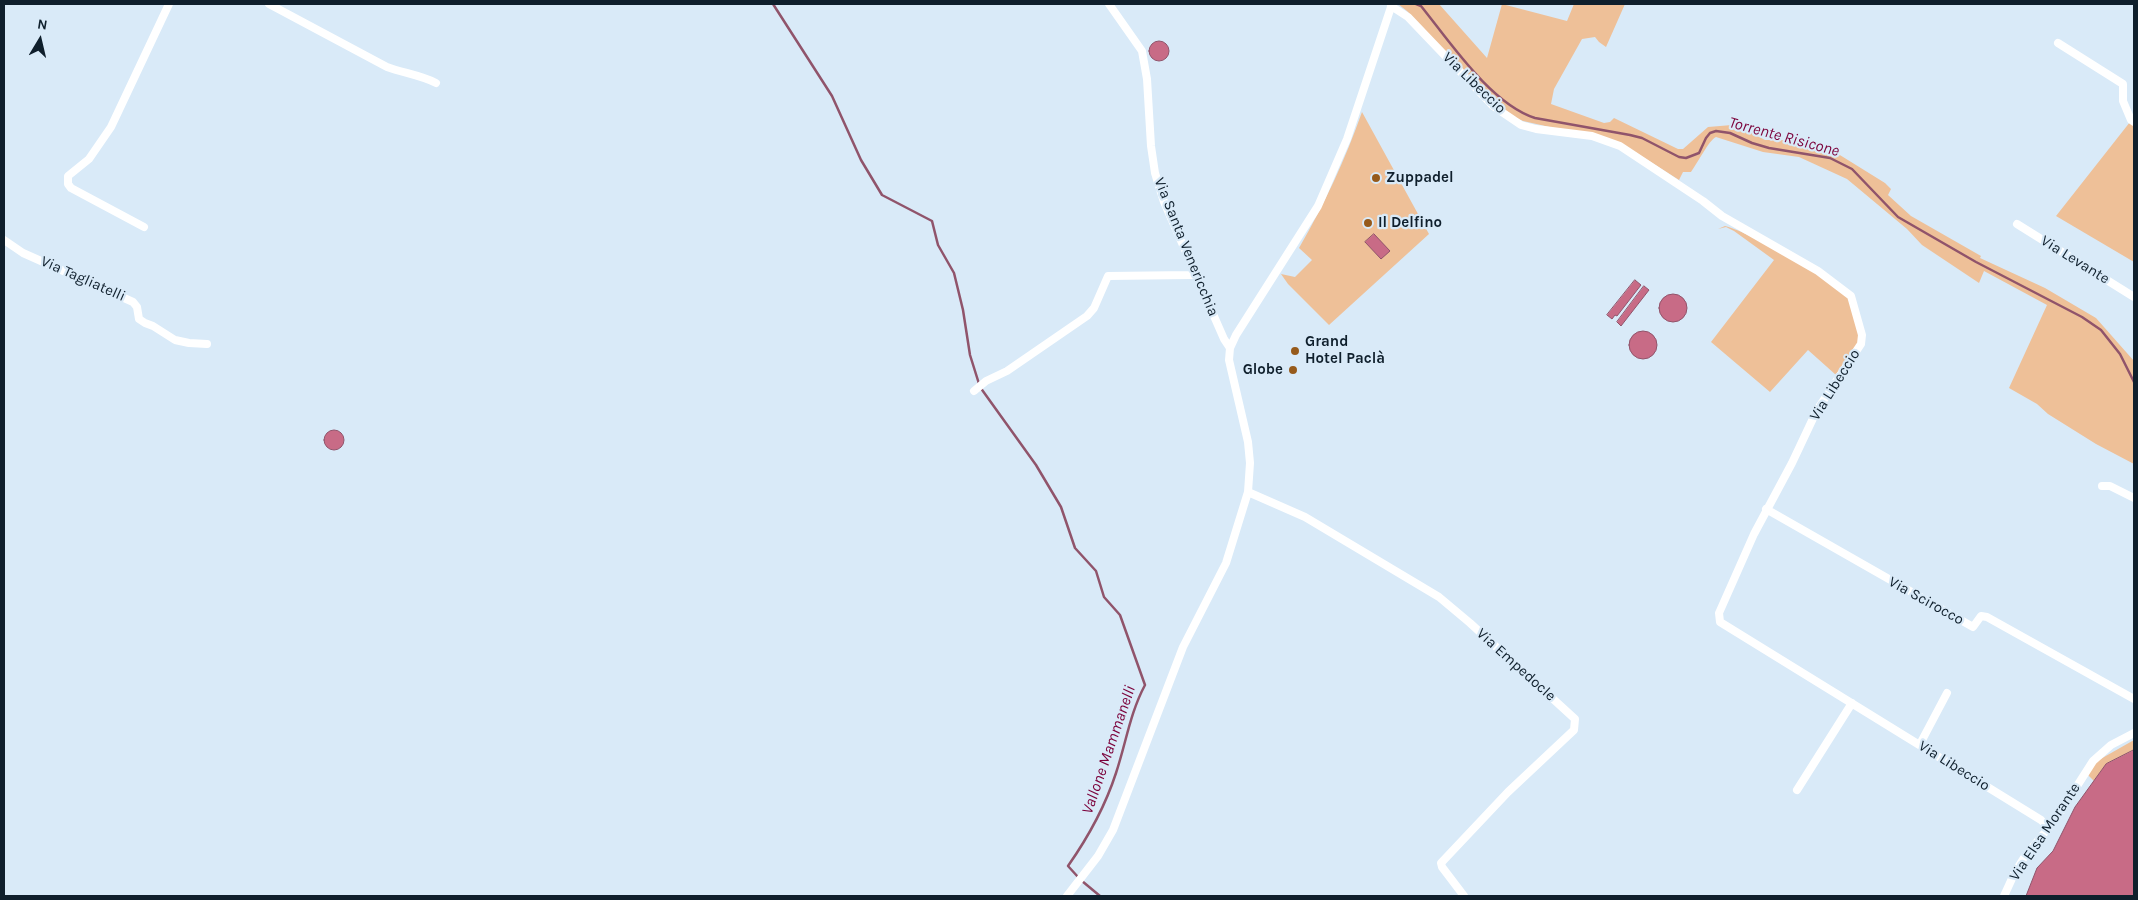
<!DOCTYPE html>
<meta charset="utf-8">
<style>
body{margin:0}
#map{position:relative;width:2138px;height:900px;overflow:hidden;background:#d9eaf8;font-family:Karla,sans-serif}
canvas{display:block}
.frame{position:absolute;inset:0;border:5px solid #0f1f2c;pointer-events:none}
.north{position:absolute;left:15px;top:15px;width:50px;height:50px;-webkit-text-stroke:4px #d9eaf8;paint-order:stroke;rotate:9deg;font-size:14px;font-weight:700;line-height:20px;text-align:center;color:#0f1f2c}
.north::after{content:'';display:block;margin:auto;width:18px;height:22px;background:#0f1f2c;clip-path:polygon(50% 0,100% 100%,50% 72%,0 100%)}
</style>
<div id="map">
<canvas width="2138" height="900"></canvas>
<div class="frame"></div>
<div class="north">N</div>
</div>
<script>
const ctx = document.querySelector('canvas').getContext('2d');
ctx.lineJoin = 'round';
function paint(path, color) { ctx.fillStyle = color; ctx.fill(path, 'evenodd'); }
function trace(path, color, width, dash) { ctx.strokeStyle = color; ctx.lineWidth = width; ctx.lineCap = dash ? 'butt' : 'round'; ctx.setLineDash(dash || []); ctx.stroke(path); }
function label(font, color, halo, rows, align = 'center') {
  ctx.font = font + ' Karla,sans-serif'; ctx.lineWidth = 4.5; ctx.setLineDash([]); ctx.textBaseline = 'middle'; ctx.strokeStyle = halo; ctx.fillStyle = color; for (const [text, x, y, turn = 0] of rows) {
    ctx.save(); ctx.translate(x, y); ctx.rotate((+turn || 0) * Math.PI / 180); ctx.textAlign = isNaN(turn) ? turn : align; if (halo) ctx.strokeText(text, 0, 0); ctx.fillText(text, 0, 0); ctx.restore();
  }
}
paint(new Path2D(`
 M1398,4H1439L1487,58L1502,4L1567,21L1574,4H1625L1606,47L1599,42L1595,37L1582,39L1554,89L1551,104L1604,123L1610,122L1614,118L1678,149H1683L1708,127L1732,125L1744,129L1765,140H1795L1835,152L1885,183L1891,189L1888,195L1911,216L1981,256L1980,258L2045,288L2096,318L2134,361V464L2096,444L2048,414L2037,404L2009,388L2047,305L1984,271L1979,283L1922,245L1907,229L1847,179L1799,157L1763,152L1716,137C1709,140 1697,164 1691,172H1683L1679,180L1621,143L1523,121L1514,117L1494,102L1407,11Z
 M1362,112L1429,234L1329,325L1288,284L1281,274L1295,277L1312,260L1299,248C1325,203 1345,160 1362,112Z
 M2130,122L2134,125V262L2056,216Z
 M1725,226C1743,229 1843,284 1850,299C1853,305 1859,328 1859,336C1859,350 1844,364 1836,375L1808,350L1770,392L1711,342L1774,260L1734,231L1726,227L1718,229Z
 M2134,740V750L2106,764L2094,781L2087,774L2097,761Z`), '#eec098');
const water = new Path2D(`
 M1149 51a10 10 0 1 1 20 0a10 10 0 1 1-20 0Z
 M1374,234L1390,251L1381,259L1365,242Z
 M1635,280L1641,285L1617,316L1615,315L1612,319L1607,315Z
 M1644,286L1649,290L1621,326L1617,322Z
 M1659 308a14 14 0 1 1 28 0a14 14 0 1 1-28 0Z
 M1629 345a14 14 0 1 1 28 0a14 14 0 1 1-28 0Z
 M324 440a10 10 0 1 1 20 0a10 10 0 1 1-20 0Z
 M2134,750V896H2026L2037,868L2053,851L2075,807L2106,764Z`);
paint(water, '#c86b86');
trace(water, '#90546b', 1);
trace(new Path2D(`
 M773,4L832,96L861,160L882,195L932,221L938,245L954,273L963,310L970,355L980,387L1036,465L1061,507L1075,548L1096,571L1104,597L1120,615L1145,685C1130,713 1126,743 1116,773C1105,807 1089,836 1068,866L1078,877
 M1416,4L1421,6C1450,42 1491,104 1535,118L1630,135L1642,138L1679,157L1686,158L1699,153L1706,138L1710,133L1716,131L1730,133L1752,143L1769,148L1830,158L1852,169L1898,217L1976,262L2082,317L2101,330L2120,354L2134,382
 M1082,881L1100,896`), '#90546b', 2.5);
trace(new Path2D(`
 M269,4L387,67C403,73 420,75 436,83
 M1109,4L1142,51L1147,79L1151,146L1155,173L1164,202L1224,339L1230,348
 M1391,6L1408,17L1493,106L1521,125L1536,129L1592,136L1620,146L1703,201L1722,216L1818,271L1851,296L1862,335L1861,344L1817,410L1792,463L1754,534L1719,613L1720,622L2041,820L2049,828
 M2058,43L2123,84V101L2131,120L2134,122
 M2017,224L2134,297
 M144,227L71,188L68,184V176L89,159L111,127L169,4
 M4,240L23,253L133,302L137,307L139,319L145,323L153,326L175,340L189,343L207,344
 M974,391L986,381L1007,371L1087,316L1094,308L1108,276L1191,275L1197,273
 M2102,486H2110L2134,498
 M1248,492L1305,517L1439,597L1470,623L1575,719L1574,730L1508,792L1441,863L1442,867L1464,896
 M1766,509L1973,627L1981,616L1987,617L2134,699
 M1920,744L1947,693
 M1797,790L1852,703
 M1067,896L1098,856L1113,830L1183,647L1226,563L1248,492L1250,463L1248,442L1229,360L1230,348L1236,335L1318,206L1347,139L1392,4
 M2004,896L2015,872L2025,856L2056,819L2093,761L2111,745L2134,733`), '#fff', 8);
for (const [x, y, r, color] of [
 [1376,178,5,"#965a1b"],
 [1368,223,5,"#965a1b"],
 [1295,351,5,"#965a1b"],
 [1293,370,5,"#965a1b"]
]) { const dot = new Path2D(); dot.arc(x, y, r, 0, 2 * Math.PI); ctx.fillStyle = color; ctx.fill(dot); trace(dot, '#d9eaf8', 2); }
label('15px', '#0f1f2c', '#d9eaf8', [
 ["Via Libeccio",1474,83,44],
 ["Via Santa Venericchia",1186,247,68],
 ["Via Levante",2075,260,32],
 ["Via Tagliatelli",83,279,24],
 ["Via Libeccio",1835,385,-58],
 ["Via Scirocco",1926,601,29],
 ["Via Empedocle",1516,665,42],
 ["Via Libeccio",1954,766,32],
 ["Via Elsa Morante",2045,832,-56]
]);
label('bold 15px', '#0f1f2c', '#d9eaf8', [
 ["Zuppadel",1386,178],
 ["Il Delfino",1378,223],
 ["Grand",1305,342],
 ["Hotel Paclà",1305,359],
 ["Globe",1283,370,"right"]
], 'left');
label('italic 16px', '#7b003a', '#d9eaf8', [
 ["Torrente Risicone",1784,137,15],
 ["Vallone Mammanelli",1109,750,-71]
]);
</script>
